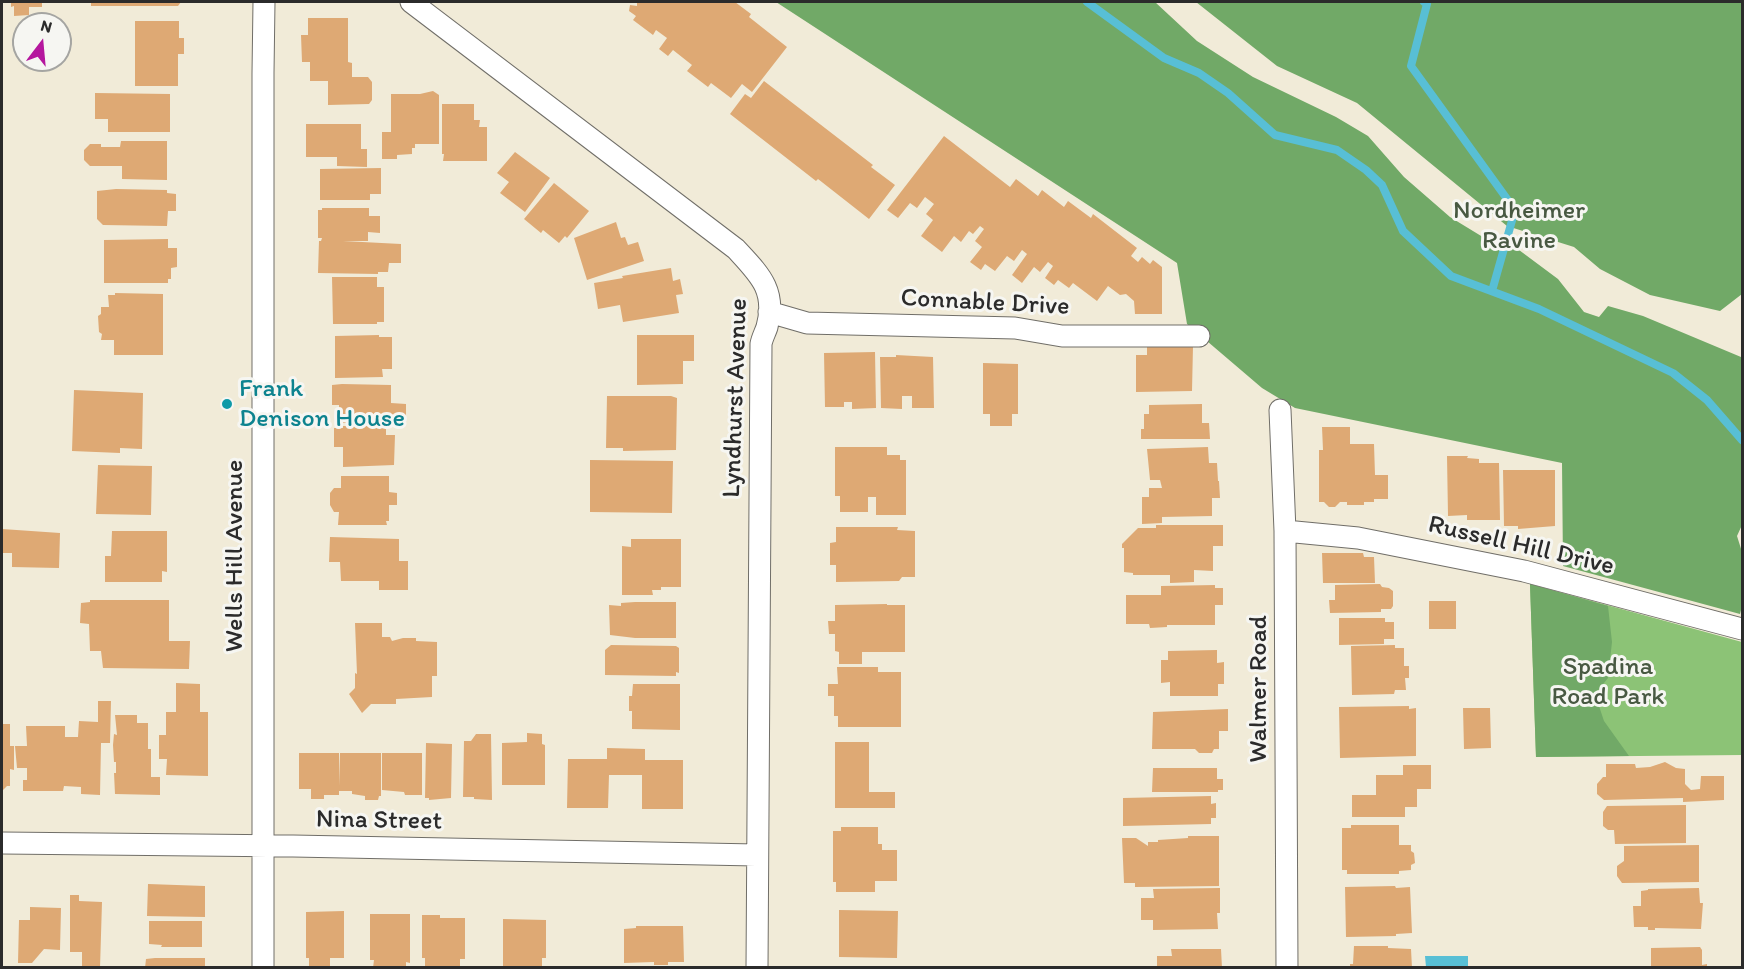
<!DOCTYPE html>
<style>
body{margin:0}
#map{position:relative;width:1744px;height:969px;overflow:hidden;background:#f1ebd8;font-family:Itim,sans-serif}
canvas{display:block}
.frame{position:absolute;inset:0;border:3px solid #2b2b2b;pointer-events:none}
.north{position:absolute;left:12px;top:12px;width:60px;height:60px;box-sizing:border-box;background:#f6f6f2;border:2px solid #a5a5a2;border-radius:50%;rotate:16deg;font-size:16px;font-weight:700;line-height:24px;text-align:center;color:#2b2b2b}
.north::after{content:'';display:block;margin:auto;width:21px;height:27px;background:#b5179e;clip-path:polygon(50% 0,100% 100%,50% 72%,0 100%)}
</style>
<div id="map">
<canvas width="1744" height="969"></canvas>
<div class="frame"></div>
<div class="north">N</div>
</div>
<script>
const ctx = document.querySelector('canvas').getContext('2d');
ctx.lineJoin = 'round';
function paint(path, color) { ctx.fillStyle = color; ctx.fill(path, 'evenodd'); }
function trace(path, color, width, dash) { ctx.strokeStyle = color; ctx.lineWidth = width; ctx.lineCap = dash ? 'butt' : 'round'; ctx.setLineDash(dash || []); ctx.stroke(path); }
function label(font, color, halo, rows, align = 'center') {
  ctx.font = font + ' Itim,sans-serif'; ctx.lineWidth = 6; ctx.setLineDash([]); ctx.textBaseline = 'middle'; ctx.strokeStyle = halo; ctx.fillStyle = color; for (const [text, x, y, turn = 0] of rows) {
    ctx.save(); ctx.translate(x, y); ctx.rotate((+turn || 0) * Math.PI / 180); ctx.textAlign = isNaN(turn) ? turn : align; if (halo) ctx.strokeText(text, 0, 0); ctx.fillText(text, 0, 0); ctx.restore();
  }
}
paint(new Path2D(`
 M1530,584L1742,642V755L1536,757Z`), '#8cc376');
paint(new Path2D(`
 M776,2H1155L1197,41L1253,77L1336,117L1368,136L1404,177L1450,217L1491,242L1519,250L1558,279L1584,312L1599,317L1608,306L1643,316L1741,357L1742,360V525L1737,536L1742,552V606L1740,614L1563,566L1562,463L1295,408L1262,388L1187,324L1177,263Z
 M1196,2H1742V294L1720,311L1650,295L1600,269L1574,247L1507,226L1357,103L1277,66Z
 M1530,584L1608,606L1612,642L1608,678L1595,694L1604,721L1629,756L1536,757Z`), '#71a967');
paint(new Path2D(`
 M1425,956H1468V967H1426Z`), '#58bfd5');
trace(new Path2D(`
 M1087,2L1164,58L1199,73L1228,93L1275,135L1337,150L1366,170L1382,185L1403,231L1451,276L1539,309L1673,373L1707,400L1742,440
 M1424,2L1427,4L1411,66L1515,210L1492,291`), '#58bfd5', 8);
paint(new Path2D(`
 M11,2H42V7H29V15L14,16V6L11,7Z
 M91,2H181L178,6H91Z
 M637,2H735L751,14L749,17L787,47L752,92L742,84L731,98L711,83L708,87L687,71L692,65L673,50L668,56L659,49L667,38L656,30L653,35L633,20L636,16L629,11L630,5L637,6Z
 M308,18H348V62L352,63V77H368L372,82V100L369,104L328,105V81H310V62H302L301,35H308Z
 M135,21H179V38H184V54H178V86H135Z
 M764,81L873,165L871,167L895,185L869,219L818,179L816,181L730,114L745,94L751,98Z
 M433,91L439,95V144H415V148H412V154L397,155V159H382V132H391V94H420Z
 M95,93L170,94V132H108V119H95Z
 M442,104H474V120H480L479,127H487V161H443L444,154H442Z
 M306,124H361V149H367V167L337,166V157H306Z
 M944,136L1010,187L1016,179L1038,196L1042,190L1064,207L1068,201L1091,218L1093,214L1137,248L1131,256L1138,262L1142,257L1150,264L1153,260L1162,267V314H1135L1134,301L1126,294L1120,295L1108,286L1097,301L1073,283L1069,288L1058,280L1054,285L1045,278L1053,266L1048,262L1040,272L1034,267L1022,283L1012,275L1027,254L1022,250L1014,261L1007,256L995,271L985,264L981,270L970,262L982,247L975,241L984,229L980,226L973,234L969,231L961,242L954,236L942,252L921,236L933,220L926,214L934,204L925,197L917,208L910,203L898,218L887,210Z
 M121,141H167V180L122,179V166H90L84,160V150L90,144H101V147H120Z
 M515,152L550,178L525,212L500,193L509,182L497,173Z
 M381,168V194H370V200H320V169Z
 M554,183L589,211L567,238L565,236L559,243L543,230L541,233L524,219Z
 M116,189L167,190V193L176,194V211H168L167,226L103,225L97,219V191Z
 M322,208H369V216H380V233L368,232V241H343L401,244V263H389L388,272H378V274L318,273L319,241H321L322,238H318V210H322Z
 M616,222L621,238L625,237L628,245L638,242L644,261L587,280L574,238Z
 M168,239V248H177V267L171,268V279H168V283H104V240Z
 M671,268L673,281L680,279L683,294L676,295L679,313L623,322L620,305L598,309L594,283L623,278L622,276Z
 M332,277H377V287H384V322H377V324H333Z
 M115,293L163,294V355H114V340H101L102,334L99,332L98,316L101,314V307H109L108,295H115Z
 M379,335V337H392V369H382L383,377L335,378V336Z
 M637,335H694V361H683V384L637,385Z
 M1147,346H1193L1192,391L1136,392V355H1147Z
 M875,352L876,408L852,409V402H844V407H825L824,353Z
 M896,355L933,357L934,408H912V396H902V409L881,408L880,357H896Z
 M983,363L1018,364V414H1012V426H990V414H983Z
 M342,384L391,385V403L406,404V422L339,423V405H332V385Z
 M74,390L143,393L142,449L120,448V453L72,451Z
 M607,396H671L677,398L676,450L623,451V448H606Z
 M1202,404V423H1209L1210,439H1141V429H1144V414H1149V405Z
 M343,426H386V435H395L394,465L343,467V447H334V428H343Z
 M1322,427H1350V444H1374L1375,475H1388V499H1374V502H1364V505H1347V502H1340L1335,507H1329L1324,502H1319V450H1323Z
 M835,447H887V455H900V460H906V515H876V497H868V512H840V496H835Z
 M1208,447L1209,463H1217L1218,481H1219L1220,498H1212V516L1162,517V523L1142,524V497H1149V488H1162L1160,480H1150L1147,449Z
 M1447,456H1468L1467,458L1479,459V463H1499L1500,520H1467V515L1448,516Z
 M590,460L673,461L672,513L590,512Z
 M98,465L152,466L151,515L96,514Z
 M1503,470H1555V526L1518,529V526H1504Z
 M341,476H389V492L397,493V505H389V521H386L387,525H338L339,512H334L330,505V493L334,488H341Z
 M1156,525H1223V546H1213V571L1194,570V582L1170,583V575H1133V573L1124,572V548H1122V544L1138,528H1156Z
 M836,527H898L897,530L915,531V577H902L899,581L836,582V565H830V543L836,542Z
 M2,529L60,533L59,568L12,567V553H2Z
 M112,531H167V572L162,571V582H105V556H111Z
 M330,537L399,539V561H408V590H379V581H341L340,562H329Z
 M631,539H681V587H661V590H652L653,595H622V546L631,547Z
 M1322,553H1363L1364,557H1374L1375,583H1323Z
 M1380,584L1382,587L1389,588L1393,591V606L1391,609H1381V612L1330,613L1329,600H1335V585Z
 M1215,585V588H1223V605H1215V625H1167V627L1150,628L1149,624H1126V595H1161V586Z
 M90,600H169V641H190L189,669L103,668L101,651H90L89,624L80,623L81,603L90,602Z
 M1429,601H1456V629H1429Z
 M635,602H676V638H635L610,635L609,605L621,606V603Z
 M887,604V605H905V652H862V664H839V652L835,651V634H829L828,621H835V605Z
 M1339,618H1385V622H1394V639H1384V644L1339,645Z
 M355,623H382V637H390L392,641L403,638H416V641L437,642V676H432V697L396,699V704H371L362,713L349,694L355,688V673L357,674Z
 M611,645L676,646L679,648V673L676,672V676L605,675V650Z
 M1395,645V648H1404V666H1409V678H1405L1406,690H1395L1394,694L1352,695L1351,646Z
 M1217,650V663L1224,662V684H1218V696H1170V682L1161,683V660H1168V651Z
 M837,667H878V672H901V727H838V716H834V696H828V684H838Z
 M176,683L200,684V712H208V776L166,775L167,759H159V735H166V712H176Z
 M633,684H680V730L632,729V711H629V696H632Z
 M98,701H111L110,743H101L100,795L81,794V787L64,786L63,791H23V780H27V768H17L15,746H27L26,726H65V737H78L79,721L98,722Z
 M1409,706V709L1416,708V756L1340,758L1339,707Z
 M1463,708H1490L1491,748L1464,749Z
 M1228,709V731H1219V749H1214L1212,753H1199L1195,749H1152L1153,712Z
 M115,715H137V723H148V749H151V777H160V795L115,794L114,773H116V762H114L113,745L114,734L117,735Z
 M2,724H10V746H14V770L10,769V786H7L2,791Z
 M527,733L542,734V744L545,745V785H502V743L527,742Z
 M476,734H491L492,800L474,799V797H463L464,741H471Z
 M835,742H869V792H895V808H835Z
 M426,743L452,744L451,798L429,800V798H425Z
 M607,748L645,749V760H683V809H642V775H609L608,808H567L568,759H607Z
 M299,753H339V786L340,753H381V796H379L378,800H365V796L352,794V791H339V795H324V799H311V789H299Z
 M382,753H422V795H405L404,792L382,790Z
 M1665,762L1676,768L1685,769V784L1691,790L1700,789L1701,776H1724V800L1683,802V798L1604,800L1597,794V784L1603,777H1606V764H1635L1636,768L1650,767Z
 M1403,765H1431V789H1417V807H1405V817H1352V795H1376V775H1403Z
 M1153,768H1217V779H1223V790H1218V792H1152Z
 M1211,796V804L1216,803V818H1211V824L1123,826V798Z
 M1686,805V843L1615,844L1614,830H1608L1603,826V812L1607,806Z
 M1351,825H1399V845H1411V851L1414,853L1415,863L1411,865V870L1399,871V874H1347V870H1342V828H1351Z
 M841,827H878V844H882V850H897V881H875V892H836V882H833V831H841Z
 M1188,836H1219V886L1135,887V883H1124L1122,838H1136L1148,846V842H1158V840L1188,838Z
 M1699,845V882L1622,883L1617,876V866L1624,861V846Z
 M148,884L205,886V917L147,916Z
 M1395,886L1396,888L1410,887L1412,933L1396,934V936L1346,937L1345,887Z
 M1220,888V913H1217L1218,929L1153,930V920H1141V898H1154L1153,889Z
 M1699,888L1700,903H1703L1701,929L1655,928V930H1648V927H1634L1633,906H1641V891L1648,890V889Z
 M70,895H79V901L102,902L100,968H82V952H70Z
 M30,907L61,908L60,950L44,949L32,963H18L19,920H30Z
 M839,910L898,911L897,958L839,957Z
 M344,911V958H330V968H309V958H306V912Z
 M370,914H410V963L406,962V968H373L374,960H370Z
 M422,915H440V918H465V959H460V968H425V958H422Z
 M503,919L546,920V958H542V968H503Z
 M149,921H202V947H161L162,945L149,944Z
 M636,926H683L684,962H668V965H654V962L624,963V929L636,928Z
 M1354,946H1388V948L1411,949L1412,968H1350V964H1353Z
 M1700,947L1702,950V965L1707,964V968H1651V948Z
 M1171,949H1221L1222,968H1157V956H1172Z
 M155,958H205V968H145L146,959Z`), '#dea974');
const street = new Path2D(`
 M411,2L736,249C759,274 777,290 767,327C765,333 762,338 761,344L757,968
 M769,312L807,323L1015,328L1062,336H1199
 M1280,410L1285,531L1287,968
 M1285,531L1358,538L1524,571L1742,629
 M2,843L293,846L756,855
 M263,968V73L264,2`);
trace(street, '#706e68', 23);
trace(street, '#fff', 21);
for (const [x, y, r, color] of [
 [227,404,6,"#0f9aa8"]
]) { const dot = new Path2D(); dot.arc(x, y, r, 0, 2 * Math.PI); ctx.fillStyle = color; ctx.fill(dot); trace(dot, '#f6f6f2', 2); }
label('26px', '#485942', '#f6f6f2', [
 ["Nordheimer",1519,211],
 ["Ravine",1519,241],
 ["Spadina",1608,667],
 ["Road Park",1608,697]
]);
label('26px', '#2b2b2b', '#f6f6f2', [
 ["Connable Drive",985,303,3],
 ["Lyndhurst Avenue",736,398,-88],
 ["Russell Hill Drive",1521,546,13],
 ["Wells Hill Avenue",235,556,-90],
 ["Walmer Road",1259,689,-90],
 ["Nina Street",379,821,1]
]);
label('26px', '#0d838f', '#f6f6f2', [
 ["Frank",239,389],
 ["Denison House",239,419]
], 'left');
</script>
